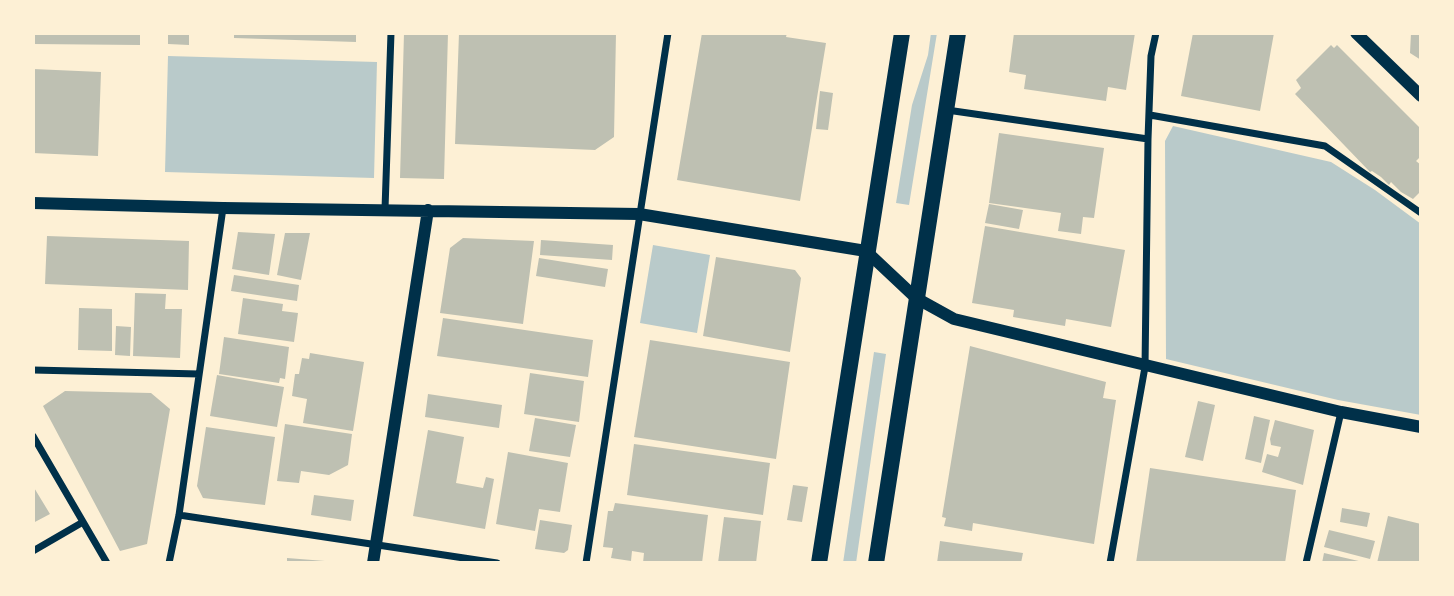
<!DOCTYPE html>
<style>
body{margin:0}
#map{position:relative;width:1454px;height:596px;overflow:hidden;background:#fdf0d5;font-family:Poppins,sans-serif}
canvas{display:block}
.frame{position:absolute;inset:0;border:35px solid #fdf0d5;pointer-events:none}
</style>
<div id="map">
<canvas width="1454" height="596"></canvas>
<div class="frame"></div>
</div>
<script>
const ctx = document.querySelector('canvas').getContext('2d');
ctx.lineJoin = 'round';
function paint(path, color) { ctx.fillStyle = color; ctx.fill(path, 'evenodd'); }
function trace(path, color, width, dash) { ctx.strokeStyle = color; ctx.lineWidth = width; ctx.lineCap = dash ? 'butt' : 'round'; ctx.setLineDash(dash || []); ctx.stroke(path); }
paint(new Path2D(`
 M931,33H937L909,205L896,203L912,105L928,55Z
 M168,56L377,62L374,178L165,172Z
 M1173,126L1331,162L1375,190L1421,224V415L1338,400L1166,359L1165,141Z
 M653,245L710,255L697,333L640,323Z
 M874,352L886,354L856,563H843Z`), '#b9caca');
paint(new Path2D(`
 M33,33H140V45L33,44Z
 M168,33H189V45L168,44Z
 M234,33H356V42L234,38Z
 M404,33H448L444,179L400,178Z
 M459,33H616L614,137L595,150L455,144Z
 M702,33H787L786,37L826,43L800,201L677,180Z
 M1014,33H1135L1126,90L1108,87L1106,101L1024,89L1026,75L1009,72Z
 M1193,33H1274L1260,111L1181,96Z
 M1411,33H1421V60L1410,53Z
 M1331,45L1334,48L1337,45L1421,129V156L1416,161L1421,165V191L1413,199L1401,192L1391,182L1389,185L1381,177L1372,171L1370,172L1295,94L1301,88L1296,80Z
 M33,69L101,72L98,156L33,153Z
 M820,91L833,93L828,130L816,129Z
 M999,133L1104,148L1094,218L1083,217L1081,234L1058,231L1061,213L989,203Z
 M989,204L1023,210L1019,229L985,223Z
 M985,226L1125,250L1111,327L1066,319L1065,326L1013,317L1014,310L972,303Z
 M238,232L275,234L269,275L232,269Z
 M285,233H310L301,280L277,275Z
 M47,236L189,241L188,290L45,284Z
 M463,238L534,241L523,324L440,313L450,248Z
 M541,240L613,245L612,260L540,255Z
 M716,257L795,270L801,278L790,352L703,336Z
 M539,258L608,269L605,287L536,276Z
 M234,275L299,285L297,301L231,291Z
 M135,293L166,294L165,309H182L180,358L133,356Z
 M243,298L283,304L282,311L298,313L294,342L238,334Z
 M79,308L112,309V351L78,350Z
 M443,318L593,340L588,377L437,356Z
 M116,326L131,327L130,356L115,355Z
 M224,337L289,347L285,379L280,378L279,383L219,374Z
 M650,340L790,362L776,459L634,437Z
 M970,346L1106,382L1103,398L1116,400L1094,544L973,523L972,531L944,526L946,518L942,517Z
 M310,353L364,362L353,431L303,423L307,399L292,396L295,374H299L302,358L309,359Z
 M530,373L584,381L579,422L524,414Z
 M217,375L284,387L277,427L210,416Z
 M65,391L151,393L170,409L147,544L120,551L43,406Z
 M428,394L502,405L499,428L425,417Z
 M1198,401L1215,405L1203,461L1185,457Z
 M1254,416L1270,420L1261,463L1245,459Z
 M535,418L576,425L570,457L529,451Z
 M1275,420L1314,430L1303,485L1262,472L1267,454L1278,457L1281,447L1271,445L1270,439Z
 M285,424L352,434L348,465L329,475L301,471L299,483L277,481Z
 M206,427L275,437L265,505L203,498L197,486Z
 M428,430L464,437L456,483L483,488L486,477L494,479L485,529L413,516Z
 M634,444L770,463L763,515L627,495Z
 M508,452L568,463L560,512L539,509L535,531L496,524Z
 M1150,468L1296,490L1285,563H1136Z
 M793,485L808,487L802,522L787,520Z
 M33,486L50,514L33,523Z
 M314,495L354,500L351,521L311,515Z
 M615,503L708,515L702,563H643L644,553L632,551L631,561L611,558L613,548L603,547L608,511H613Z
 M1342,508L1370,513L1367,527L1340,522Z
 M1388,516L1421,524V563H1377Z
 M724,517L761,521L756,563H718Z
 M540,520L572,525L568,550L564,553L535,549Z
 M1329,530L1375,541L1370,559L1324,547Z
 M940,541L1023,553L1021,563H937Z
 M1324,553L1363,562L1362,563H1322Z
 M287,558L325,561V563H287Z`), '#bec0b2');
trace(new Path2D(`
 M947,110L1148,139
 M1150,115L1325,146L1421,213
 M385,209L391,33
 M33,370L199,374
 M33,436L107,563
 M179,515L497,563
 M33,551L83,522
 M169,563L179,515L223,208
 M586,563L668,33
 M1110,563L1145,367L1148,139L1151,56L1156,33
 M1306,563L1341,412`), '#003049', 7);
trace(new Path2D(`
 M1356,33L1421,96
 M33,203L223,208L639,214L866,251L916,298L954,319L1341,412L1421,427
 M373,563L428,210`), '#003049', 12);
trace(new Path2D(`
 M819,563L902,33
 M876,563L958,33`), '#003049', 16);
</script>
